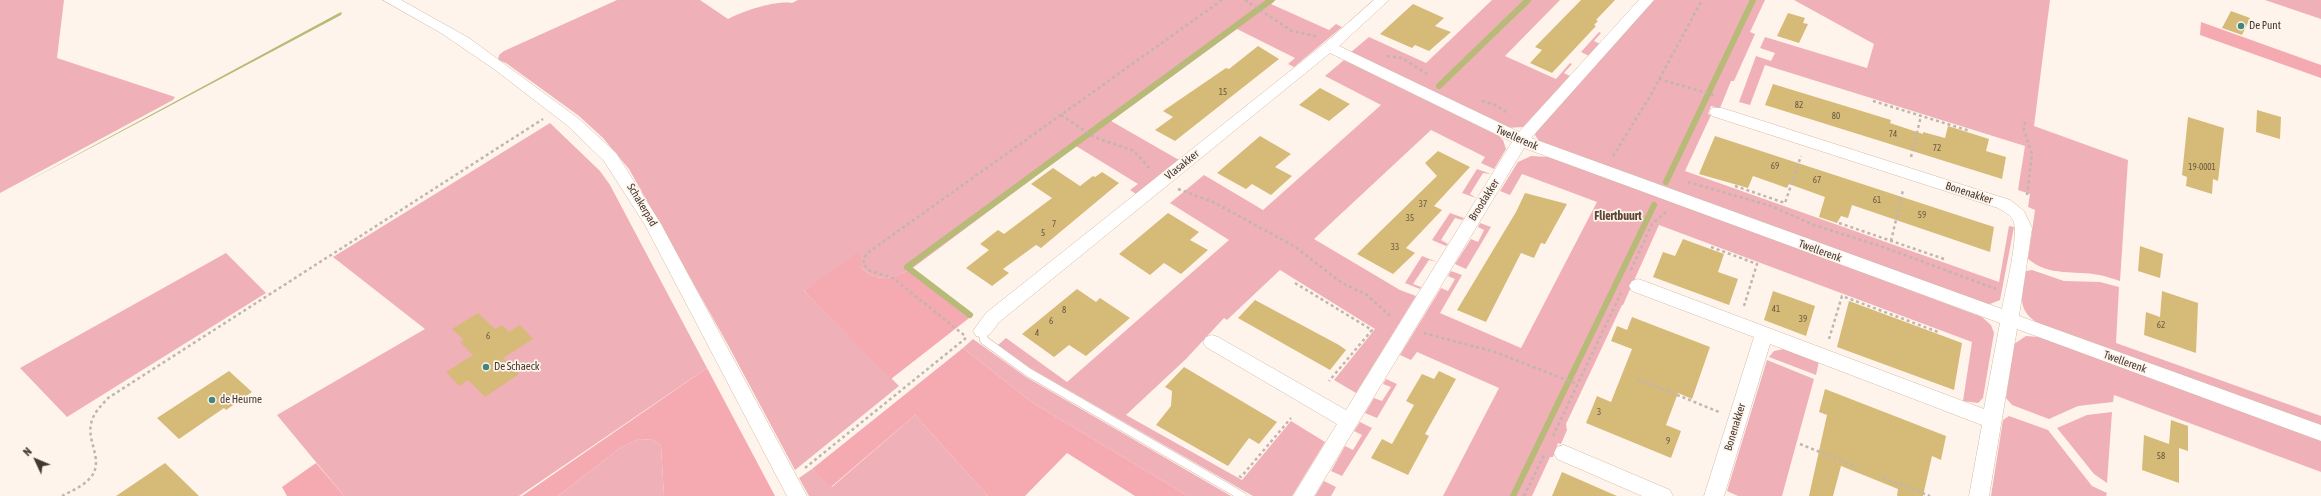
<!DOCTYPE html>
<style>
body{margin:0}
#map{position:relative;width:2321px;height:496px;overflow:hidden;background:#fff4eb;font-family:"Asap Condensed",sans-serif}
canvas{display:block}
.north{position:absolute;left:16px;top:440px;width:40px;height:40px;-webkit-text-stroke:3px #fff4eb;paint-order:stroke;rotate:314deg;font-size:11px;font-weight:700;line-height:16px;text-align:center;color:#433930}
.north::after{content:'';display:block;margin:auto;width:14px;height:18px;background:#433930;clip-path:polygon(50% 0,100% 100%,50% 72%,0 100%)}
</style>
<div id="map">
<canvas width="2321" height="496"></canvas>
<div class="north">N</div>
</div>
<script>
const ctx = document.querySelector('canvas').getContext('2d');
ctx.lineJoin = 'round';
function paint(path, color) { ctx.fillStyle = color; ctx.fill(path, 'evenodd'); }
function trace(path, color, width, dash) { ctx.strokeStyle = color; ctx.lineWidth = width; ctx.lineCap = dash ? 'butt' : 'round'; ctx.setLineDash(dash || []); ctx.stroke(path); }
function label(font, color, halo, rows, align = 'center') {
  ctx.font = font + ' "Asap Condensed",sans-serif'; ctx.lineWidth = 3.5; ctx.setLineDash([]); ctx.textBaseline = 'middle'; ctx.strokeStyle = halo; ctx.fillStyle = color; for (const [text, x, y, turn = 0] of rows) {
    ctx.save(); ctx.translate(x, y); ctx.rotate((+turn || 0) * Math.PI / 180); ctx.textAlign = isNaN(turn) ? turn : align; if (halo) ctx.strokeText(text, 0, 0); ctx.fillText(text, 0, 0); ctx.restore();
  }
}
paint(new Path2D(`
 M0,0H64L57,58L175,97L173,100L0,193Z
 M617,0H700L728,19C743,11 776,0 792,3L798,0H1276L1271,4L1329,30L1336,24L1342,27L1294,67L1288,64L1295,58L1237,29L1111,121L1179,160L1136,194L1130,190L1138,184L1076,146L910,270C892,278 877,284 861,267V256L804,291L899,386L795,470L728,345L629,169L603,138L579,116L506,63L498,60L499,55L504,51Z
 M1492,0H1560L1505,56L1556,79L1570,63L1572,64L1564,73L1570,76L1523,127L1506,128L1351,52L1369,37L1426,63Z
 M1654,0H1765L1750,32L1755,34L1734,81H1731L1720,108L1711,106L1708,114L1711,115L1685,171L1999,282L2009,226L2014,227L2000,300L1990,304H1983L1539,141L1535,135L1537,128Z
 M1794,0H2050L2034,126L2128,160L2120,281C2113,279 2106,276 2099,275C2074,270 2050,277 2028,259L2035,210L2028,207L2030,194L2018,190L2025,146L1765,65L1750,105L1739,102L1756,56L1771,61L1775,53L1760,48L1765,37L1867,68L1874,44Z
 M2265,0H2321V19Z
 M1599,32L1601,33L1594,41L1600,44L1589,56L1581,52Z
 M1344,60L1499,136L1503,140L1506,149L1494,169L1481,163L1485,157L1431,130L1314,239L1400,290L1416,296L1356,393L1334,380L1375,329L1280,270L1227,320L1224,318L1186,359L1126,415L1242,480L1291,421L1325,442L1292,496H1253L1030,368L998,345L1006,338L1067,382L1229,240L1170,203L1204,175L1263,210L1381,105L1325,76Z
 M550,123L600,171L610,185L707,368L519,496H344L277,415L425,329L333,257Z
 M1531,156L1548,157L1615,180L1982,317L1991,325L1994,333L1983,398L1978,403L1963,401L1972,342L1659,225L1623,305H1622L1566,424L1567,430L1561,444L1558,443L1553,457H1550L1532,496H1443L1499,388L1417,352L1411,360L1400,355L1441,288L1448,291L1455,279L1448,276L1451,271L1462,275L1440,313L1521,348L1597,202L1522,174L1510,195L1500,191L1518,162Z
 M1477,169L1491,174L1483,173L1470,194L1476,198L1462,193Z
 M1450,213L1464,218L1462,220L1455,218L1441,240L1448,244L1446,246L1432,240Z
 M1480,223L1491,227L1466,269L1455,264L1471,239L1478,242L1484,230L1478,227Z
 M226,253L266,293L67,417L20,368Z
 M1422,256L1437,262L1429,260L1413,284L1421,287L1420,289L1405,283Z
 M2032,270L2064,281L2100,282L2119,287L2116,343L2321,416V426L2041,325C2015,310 2022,297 2026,271Z
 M2026,336L2039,337L2321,440V472L2114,395L2113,402L2078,406L2049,419L2012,405L2006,398L2014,344Z
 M973,339L1026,377L1231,496H1188L1033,403L963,348Z
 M1784,349L1819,361L1816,375L1769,357L1774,351Z
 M1767,360L1814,379L1782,496H1738L1727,491Z
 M1386,379L1397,384L1377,418L1365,413L1374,398L1382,401L1391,387L1383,384Z
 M2112,412L2107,483L2094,474L2057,428L2087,415Z
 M915,415L988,496H809L799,478L812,469L832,487Z
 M2009,416L2048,430L2092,486L2107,493L2106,496H1991L2003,420Z
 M1360,422L1372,428L1342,476L1331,471L1345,446L1353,450L1362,435L1354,431Z
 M639,439L654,440L661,446L664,496H558L621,447Z
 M1324,481L1336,487L1331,496H1315Z`), '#f0b0b7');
paint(new Path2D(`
 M2201,22L2321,65V78L2200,35Z
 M857,253L861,256V267C877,284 892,278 910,270L973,315L891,379L804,291Z
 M963,348L1033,403L1188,496H1135L1067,453L1025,496H988L915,415L831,487L812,469Z
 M707,368L775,496H664L661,446L654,440L639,439L621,447L558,496H522Z
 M316,463L344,496H287L282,487Z`), '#f5a9b1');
paint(new Path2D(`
 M342,12L341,15L17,187L339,13Z`), '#b7bb77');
trace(new Path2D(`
 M1439,86L1528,0
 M1666,182L1753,0
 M970,315L907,267L1271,0
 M1513,496L1654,205`), '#b7bb77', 6);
paint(new Path2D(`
 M1581,0H1615L1596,20L1598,21L1594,25L1596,26L1552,73L1530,63L1542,50L1535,47Z
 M1413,4L1444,18L1435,26L1451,32L1429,51L1415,45L1412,48L1380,34Z
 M2231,11L2250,18L2242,35L2222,28Z
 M1788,13L1805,18L1803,23L1808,24L1799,43L1777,36Z
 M1258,46L1279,59L1175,141L1155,130L1173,117L1163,111L1226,68L1229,69Z
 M1773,84L1891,120L1890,123L1923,134V132L1945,138L1948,126L1989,139L1986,151L2006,157L2002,179L1765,105Z
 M1320,88L1350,104L1329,121L1299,105Z
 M2257,110L2281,117L2280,139L2256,132Z
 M2188,117L2224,128L2218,181L2213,179L2212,194L2186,186L2187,177L2182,175Z
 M1260,136L1291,154L1275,167L1292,176L1271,195L1252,184L1246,189L1217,173Z
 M1715,136L1994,227L1990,252L1852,205L1848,218L1841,216L1837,223L1819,217L1825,197L1789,184L1787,188L1753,176L1748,188L1699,174Z
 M1438,151L1470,167L1434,206L1442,210L1406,248L1415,253L1393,274L1357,254L1437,176L1425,163Z
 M1053,168L1080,186L1093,176L1095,177L1102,172L1119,183L1041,248L1036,245L1003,269L1009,273L992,286L966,268L989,250L980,244L998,230L1004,234L1052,198L1031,184Z
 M1525,193L1567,204L1545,244L1541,243L1534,258L1521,253L1486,322L1457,310L1516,212Z
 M1168,213L1199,232L1190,240L1208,250L1181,274L1164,263L1150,275L1119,254Z
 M1683,239L1724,254L1718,272L1738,279L1729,305L1653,277L1663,252L1675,256Z
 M2140,246L2163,254L2160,278L2138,271Z
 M1077,289L1096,302L1100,298L1130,318L1086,356L1069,345L1054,357L1022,334Z
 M1773,291L1815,306L1806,336L1764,320Z
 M2162,291L2198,303L2196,353L2144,335L2146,312L2160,317Z
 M1255,300L1339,345L1346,350L1330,370L1238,318Z
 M1849,301L1962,343L1954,390L1837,347Z
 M478,313L495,329L502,325L509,332L520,325L533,339L503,358L519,374L485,397L468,380L459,386L446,372L473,355L460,342L464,340L452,329Z
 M1632,317L1710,347L1692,399L1678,393L1666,425L1681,431L1671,458L1586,423L1597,396L1611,402L1632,349L1611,341L1617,326L1627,330Z
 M1184,367L1277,422L1259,444L1249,438L1228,466L1156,425L1171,406L1172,391L1165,387Z
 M229,371L252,392L226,410L224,408L179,439L157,418Z
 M1439,371L1456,379L1425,434L1429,436L1408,475L1371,458L1382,439L1392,444L1414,405L1406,401L1422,374L1434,379Z
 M1825,389L1946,436L1941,460L1932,456L1923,496H1897L1898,489L1841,466L1833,496H1809L1827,415L1819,412Z
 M2171,420L2188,426V451L2179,448V483L2142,470L2144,435L2169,444Z
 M165,463L199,496H116Z
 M1562,472L1617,496H1552Z`), '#d6ba78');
const service = new Path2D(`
 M982,331L984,340L1028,372L1242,496`);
const minor = new Path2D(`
 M383,0H401L469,38L579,119L616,153L661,224L807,496H787L645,225L604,161L568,126L494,69L441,33Z
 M1374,0H1389L1339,46L1519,132L1639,0H1654L1531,138L2002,309C2005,293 2020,233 2013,220C2010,214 2003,211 1998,208L1712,116L1709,112L1712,108H1722L2010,200L2024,211L2032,228L2019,316L2321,425V441L2017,329L1989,496H1969L1982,425L1770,344L1724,496H1704L1754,337L1632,291L1629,286L1632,281L1638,279L1644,281L1984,409L2000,323L1524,148L1314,496H1293L1337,424L1206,347L1203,342L1206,337L1212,335L1218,337L1346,410L1512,142L1330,53L998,323C992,332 988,340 976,336L973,331L986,313L1324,44Z
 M1564,445L1670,490L1673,496H1642L1557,459L1554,453L1557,447Z`);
trace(service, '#d3baa5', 9);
trace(minor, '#d3baa5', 1);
trace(new Path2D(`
 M1245,0L1292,31L1316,36
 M1387,56L1402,58L1427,74
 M1659,79L1717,96
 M1482,101L1495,105L1506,112
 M1873,101L1970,131
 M1061,115L1094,137L1134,151L1150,169
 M2025,122L2024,130L2032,154L2027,195
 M1613,156L1649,98L1702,0
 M1911,157L1921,116
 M1688,182L1771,206L1814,225L1883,247L1996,289
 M1735,186L1785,203L1801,156
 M1178,189L1213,202L1294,246L1342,283L1367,295L1391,317
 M1839,223L1944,259
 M1891,241L1903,190
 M1711,247L1757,264L1744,306
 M1631,270L1652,224L1666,212
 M1295,283L1372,330L1329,381
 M1424,333L1495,352L1577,384
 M964,335L893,278L870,271L863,264L866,254L1222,0
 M1829,339L1842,296L1938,332
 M1638,379L1719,412
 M1553,436L1621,293
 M1800,444L1857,467
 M805,468L966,338
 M1239,476L1241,477L1291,418
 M1883,478L1930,496
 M62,496C71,491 84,486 91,477C104,461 87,442 91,424C93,413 101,406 108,398L543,119
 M1524,496L1544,455`), '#c0b6ad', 2.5, [3, 3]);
trace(service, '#fff', 8);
paint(minor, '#fff');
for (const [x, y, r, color] of [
 [2241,26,4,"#41877f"],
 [486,367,4,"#41877f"],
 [212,400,4,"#41877f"]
]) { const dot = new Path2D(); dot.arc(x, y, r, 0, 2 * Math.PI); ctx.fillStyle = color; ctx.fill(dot); trace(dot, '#fff4eb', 1.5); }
label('9px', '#685942', null, [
 ["15",1223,92],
 ["82",1799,105],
 ["80",1836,116],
 ["74",1893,134],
 ["72",1937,148],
 ["69",1775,166],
 ["19-0001",2202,167],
 ["67",1817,180],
 ["61",1877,200],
 ["37",1423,204],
 ["59",1922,215],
 ["35",1410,218],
 ["7",1054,224],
 ["5",1043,233],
 ["33",1395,247],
 ["41",1776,309],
 ["8",1064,310],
 ["39",1803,319],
 ["6",1051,321],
 ["62",2161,325],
 ["4",1037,333],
 ["6",488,336],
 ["3",1599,412],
 ["9",1668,441],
 ["58",2161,456]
]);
label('11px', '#433930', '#fff4eb', [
 ["De Punt",2249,26],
 ["De Schaeck",494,367],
 ["de Heurne",220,400]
], 'left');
label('11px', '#433930', '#fff4eb', [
 ["Twellerenk",1517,138,24],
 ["Vlasakker",1182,165,-39],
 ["Bonenakker",1969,193,18],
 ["Broodakker",1484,200,-58],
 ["Schakerpad",642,205,59],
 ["Twellerenk",1820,251,20],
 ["Twellerenk",2125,362,20],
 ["Bonenakker",1735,427,-73]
]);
label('bold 12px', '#5c4735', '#fff4eb', [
 ["Fliertbuurt",1618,216]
]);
</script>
